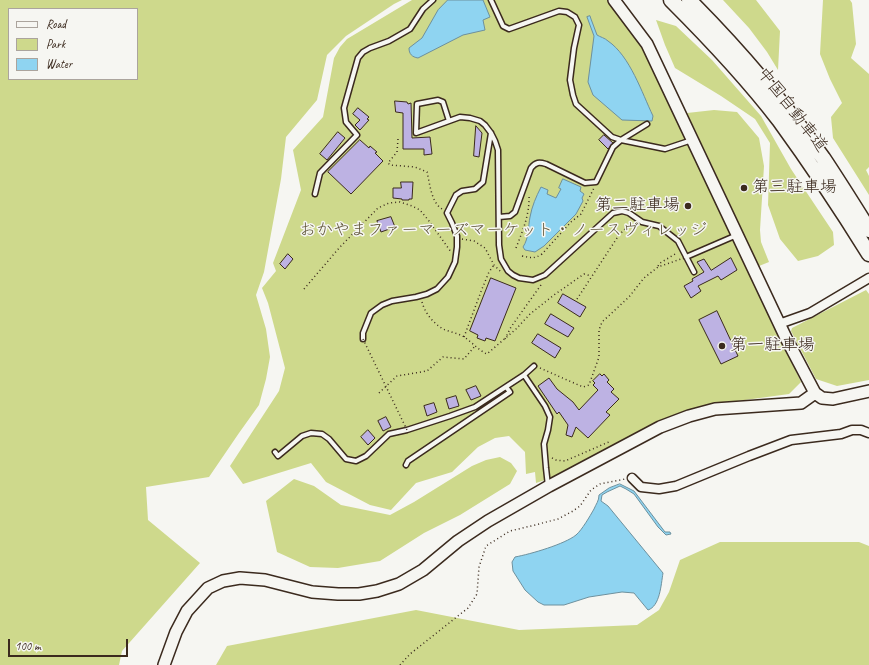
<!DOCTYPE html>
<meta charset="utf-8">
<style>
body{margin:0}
#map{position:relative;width:869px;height:665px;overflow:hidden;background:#f6f6f2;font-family:Caveat,sans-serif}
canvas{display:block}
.legend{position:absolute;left:8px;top:8px;width:130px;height:72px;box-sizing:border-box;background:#f6f6f2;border:1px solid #aba49d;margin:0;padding:5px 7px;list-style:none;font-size:12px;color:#3b2a1e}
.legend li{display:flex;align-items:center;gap:8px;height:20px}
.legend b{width:20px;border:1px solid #aba49d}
.scale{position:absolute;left:8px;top:639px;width:120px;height:18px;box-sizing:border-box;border:2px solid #3b2a1e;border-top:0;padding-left:5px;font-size:12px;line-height:14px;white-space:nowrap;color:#3b2a1e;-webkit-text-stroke:3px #f6f6f2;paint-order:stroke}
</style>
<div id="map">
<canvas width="869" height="665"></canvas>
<ul class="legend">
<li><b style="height:5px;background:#f6f6f2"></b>Road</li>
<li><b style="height:11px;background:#ced98c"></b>Park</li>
<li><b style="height:11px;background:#8fd4f1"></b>Water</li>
</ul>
<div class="scale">100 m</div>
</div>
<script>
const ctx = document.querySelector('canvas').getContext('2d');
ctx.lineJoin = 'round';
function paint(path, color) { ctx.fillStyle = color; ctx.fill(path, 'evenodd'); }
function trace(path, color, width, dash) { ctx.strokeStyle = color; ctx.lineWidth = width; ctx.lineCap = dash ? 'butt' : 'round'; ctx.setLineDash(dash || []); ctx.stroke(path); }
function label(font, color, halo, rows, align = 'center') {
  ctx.font = font + ' Caveat,"Klee One",sans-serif'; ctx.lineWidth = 3; ctx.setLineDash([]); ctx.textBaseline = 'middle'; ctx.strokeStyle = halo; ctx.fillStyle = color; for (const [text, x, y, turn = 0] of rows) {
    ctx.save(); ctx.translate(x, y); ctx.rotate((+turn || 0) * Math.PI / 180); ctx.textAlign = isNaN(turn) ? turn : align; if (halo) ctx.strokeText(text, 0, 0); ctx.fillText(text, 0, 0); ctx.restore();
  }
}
paint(new Path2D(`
 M0,0H402L394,4L346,36L327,55L317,100L286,137L281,179L264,272L256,295L266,329L270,357L266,379L259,405L239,433L209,477L146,487L148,520L200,563L122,651L119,665H0ZM9,9H137V79H9Z
 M412,0H608L623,17L639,39L801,382L789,394L716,404L557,476L536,483L535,472L526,474L525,452L509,436L495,438L478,447L452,472L416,483L391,510L370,505L326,482L311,463L243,484L230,466L279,391L285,368L268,303L262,288L276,271L273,263L301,190L293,150L323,117L334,58L340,47L347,39Z
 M723,0H756L780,31L778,70L767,52L749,28Z
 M823,0H850L852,3L856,44L851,58L869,74V167L866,170L869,176V195L833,138L831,117L842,103L830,79L820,54Z
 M656,20L676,26L712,60L761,116L791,169L833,232L834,245L818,256L798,261L780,239L768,205L770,143L755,119L721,96L675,68L665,45Z
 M714,110L737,112L759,138L764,166L760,230L761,242L769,262L759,266L687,113Z
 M866,290L869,294V380L837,386L816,379L791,331L792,328Z
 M500,457L511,463L517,471L510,484L460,515L424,533L380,561L338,568L310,567L277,552L266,501L294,479L314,486L341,505L390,515L414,502L472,466L486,460Z
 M720,542H859L869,546V665H216L227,646L416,610L519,630L637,625L659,610L669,592L680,560Z`), '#ced98c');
const water = new Path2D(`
 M448,0H483L490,17L483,20L485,30L463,35L418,58C412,57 409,54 409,48L422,38L438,10Z
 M590,16L591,19L597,35C600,37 605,38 608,41C630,56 642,93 653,116L652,121L622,120L593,95L588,82L594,36L587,17Z
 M563,179L581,187L580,191L584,194L582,198L583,201L576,214L544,246L535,252L525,250L523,247C529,238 528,227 530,217C532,206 536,197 541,187L548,190L547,194L556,198L561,189L559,188Z
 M620,484L634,491L665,532H670L671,534L666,535L658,527L634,494L626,489L620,486L607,492L602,495L601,501L608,506L663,573C661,585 660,606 648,610L634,593L622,592L589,597L564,605H544L538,602L525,590L513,571L512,562L515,557C531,554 565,544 576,535C582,530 590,516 594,509C596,504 599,501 599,495L609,488Z`);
paint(water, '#8fd4f1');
trace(water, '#6d909d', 1);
const building = new Path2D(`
 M395,101L407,102L408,104L411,103L412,138L430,137L432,154L424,155V149H403V113L396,112Z
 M358,108L369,117L367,119L369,120L360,130L355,125L360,120L353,114Z
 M476,126L482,133L479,157L474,156Z
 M338,132L345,138L327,160L320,154Z
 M604,135L613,143L608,149L599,140Z
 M360,140L369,148L370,146L377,152L375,153L383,161L351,194L328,172Z
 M401,182H413L412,199H409V200H402V199L393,198V188H401Z
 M391,217L395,227L381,232L377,221Z
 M288,254L293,259L285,269L280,264Z
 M731,258L737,270L721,280L718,276L698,286L701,291L691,298L684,286L693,281L692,279L704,272L697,262L704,259L711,270Z
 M491,278L516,288L495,341L486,338L485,341L477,338L478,335L470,331Z
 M563,294L586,307L580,317L558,303Z
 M717,311L738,356L721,364L699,320Z
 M551,314L574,328L568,337L545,324Z
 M538,334L561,348L555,358L532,343Z
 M600,374L602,376L604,374L609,380L607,382L614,389L611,392L619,399L606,412L610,415L588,438L576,427L572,437L566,435L568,425L559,412L557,414L538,386L549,378L557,389L573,402L579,410L598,390L593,385L595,383L593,381Z
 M476,386L481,396L471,400L466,390Z
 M456,396L459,406L449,409L446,399Z
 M434,403L437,412L427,416L424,406Z
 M386,417L391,427L383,431L378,421Z
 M368,430L375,438L368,445L361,437Z`);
paint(building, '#bdb2e3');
trace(building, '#3b2a1e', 1);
const lane = new Path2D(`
 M491,0L503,26L509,29L559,11L567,12L575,17L579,25L574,48L570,80L573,95L576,104L612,137L621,140L665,149L692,140
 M449,121L443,102L438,100L417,104L416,133L460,117L470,118L480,121L485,125L491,133L495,141L498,150L499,245L501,259L508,271L513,275L519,278L533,280L545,275L613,213L622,211L629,213L642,222L659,226L678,241L694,272
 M315,194L320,173L357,135L346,122L344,108L358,58L363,52L370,48L389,41L410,29L423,9L433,0
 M499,217L510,216L515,212L531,168C536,162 539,162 546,164L585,183L596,182L613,147L621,140L647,124
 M686,257L737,235
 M363,339V333L371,313L382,305L392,301L416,297L427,294L437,289L448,277L455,262L457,247V236L452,223L447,213L456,195L462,191L475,189L483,182L491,133
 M524,375L545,406L550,417L548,430L544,444L546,468L548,486
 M275,452L278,456L302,436L311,433L322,434L329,439L346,459L356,461L366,456L389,434L407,430L450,416L475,407L524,375L534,366
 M406,465L408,461L510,392L506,387`);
const street = new Path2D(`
 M779,324L810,313L869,278
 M632,478L641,487L659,489L676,486L749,456L791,440L841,434L852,430H861L869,433`);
const secondary = new Path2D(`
 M614,0L647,44L786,338L815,393L822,398L833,399L869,391
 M164,665L176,632L187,611L208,588L223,581L240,578L265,580L312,592L338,594H359L377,591L399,584L423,570L458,541L488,521L549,486L660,427L689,416L715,409L801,403L815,393`);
const highway = new Path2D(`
 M671,0C709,38 746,77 779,120C811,164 841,209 869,254
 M689,0C738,49 783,102 823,158C839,182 854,206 869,230`);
trace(lane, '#3b2a1e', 7);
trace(street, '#3b2a1e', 11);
trace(secondary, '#3b2a1e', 14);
trace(highway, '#3b2a1e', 17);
trace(new Path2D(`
 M398,139L397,152L388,163L390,165L415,167L427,172C430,184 431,202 442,209
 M462,239L474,241L485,248L494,265L501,272
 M516,248C523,230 530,214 529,194
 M522,256C532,258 534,259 542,254L571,222L581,214L594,188
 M658,266L660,263L677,253
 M304,289L340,247L378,208L389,203L400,202L412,206L420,210L429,221L451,252
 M577,299L619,235L625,229L634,223
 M422,302C425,313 433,323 443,329C450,332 458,333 464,337C472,342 478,350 487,354L516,329L530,314L554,295L584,274L591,276
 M464,337L482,289L489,272L494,265
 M505,339L511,327L541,285V282
 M540,368L583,387L589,385L599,357V330L602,322L629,297L644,278L658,267L681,259
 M379,393L397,376L427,371L443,357L464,359L475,346
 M552,458L556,460L565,461L611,441
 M400,665L410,654L468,608L477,594L479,567L486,546L510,531L531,526L558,519L573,511L580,506L591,490L600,484L625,479`), '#3b2a1e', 1.5, [1, 3]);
trace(lane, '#f6f6f2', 4);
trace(street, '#f6f6f2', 8);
trace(secondary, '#f6f6f2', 11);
trace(highway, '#f6f6f2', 14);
trace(new Path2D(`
 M363,339L407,430`), '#3b2a1e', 1.5, [1, 3]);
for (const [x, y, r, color] of [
 [744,188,4,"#3b2a1e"],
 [688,206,4,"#3b2a1e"],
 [722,346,4,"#3b2a1e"]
]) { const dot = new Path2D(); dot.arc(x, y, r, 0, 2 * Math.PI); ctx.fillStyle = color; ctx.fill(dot); trace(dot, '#f6f6f2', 1.5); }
label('17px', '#3b2a1e', '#f6f6f2', [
 ["中国自動車道",792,110,52]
]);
label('17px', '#3b2a1e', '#f6f6f2', [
 ["第三駐車場",752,188],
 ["第二駐車場",680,206,"right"],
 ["第一駐車場",730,346]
], 'left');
label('17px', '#60563a', '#f6f6f2', [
 ["おかやまファーマーズマーケット・ノースヴィレッジ",503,231]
]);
</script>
